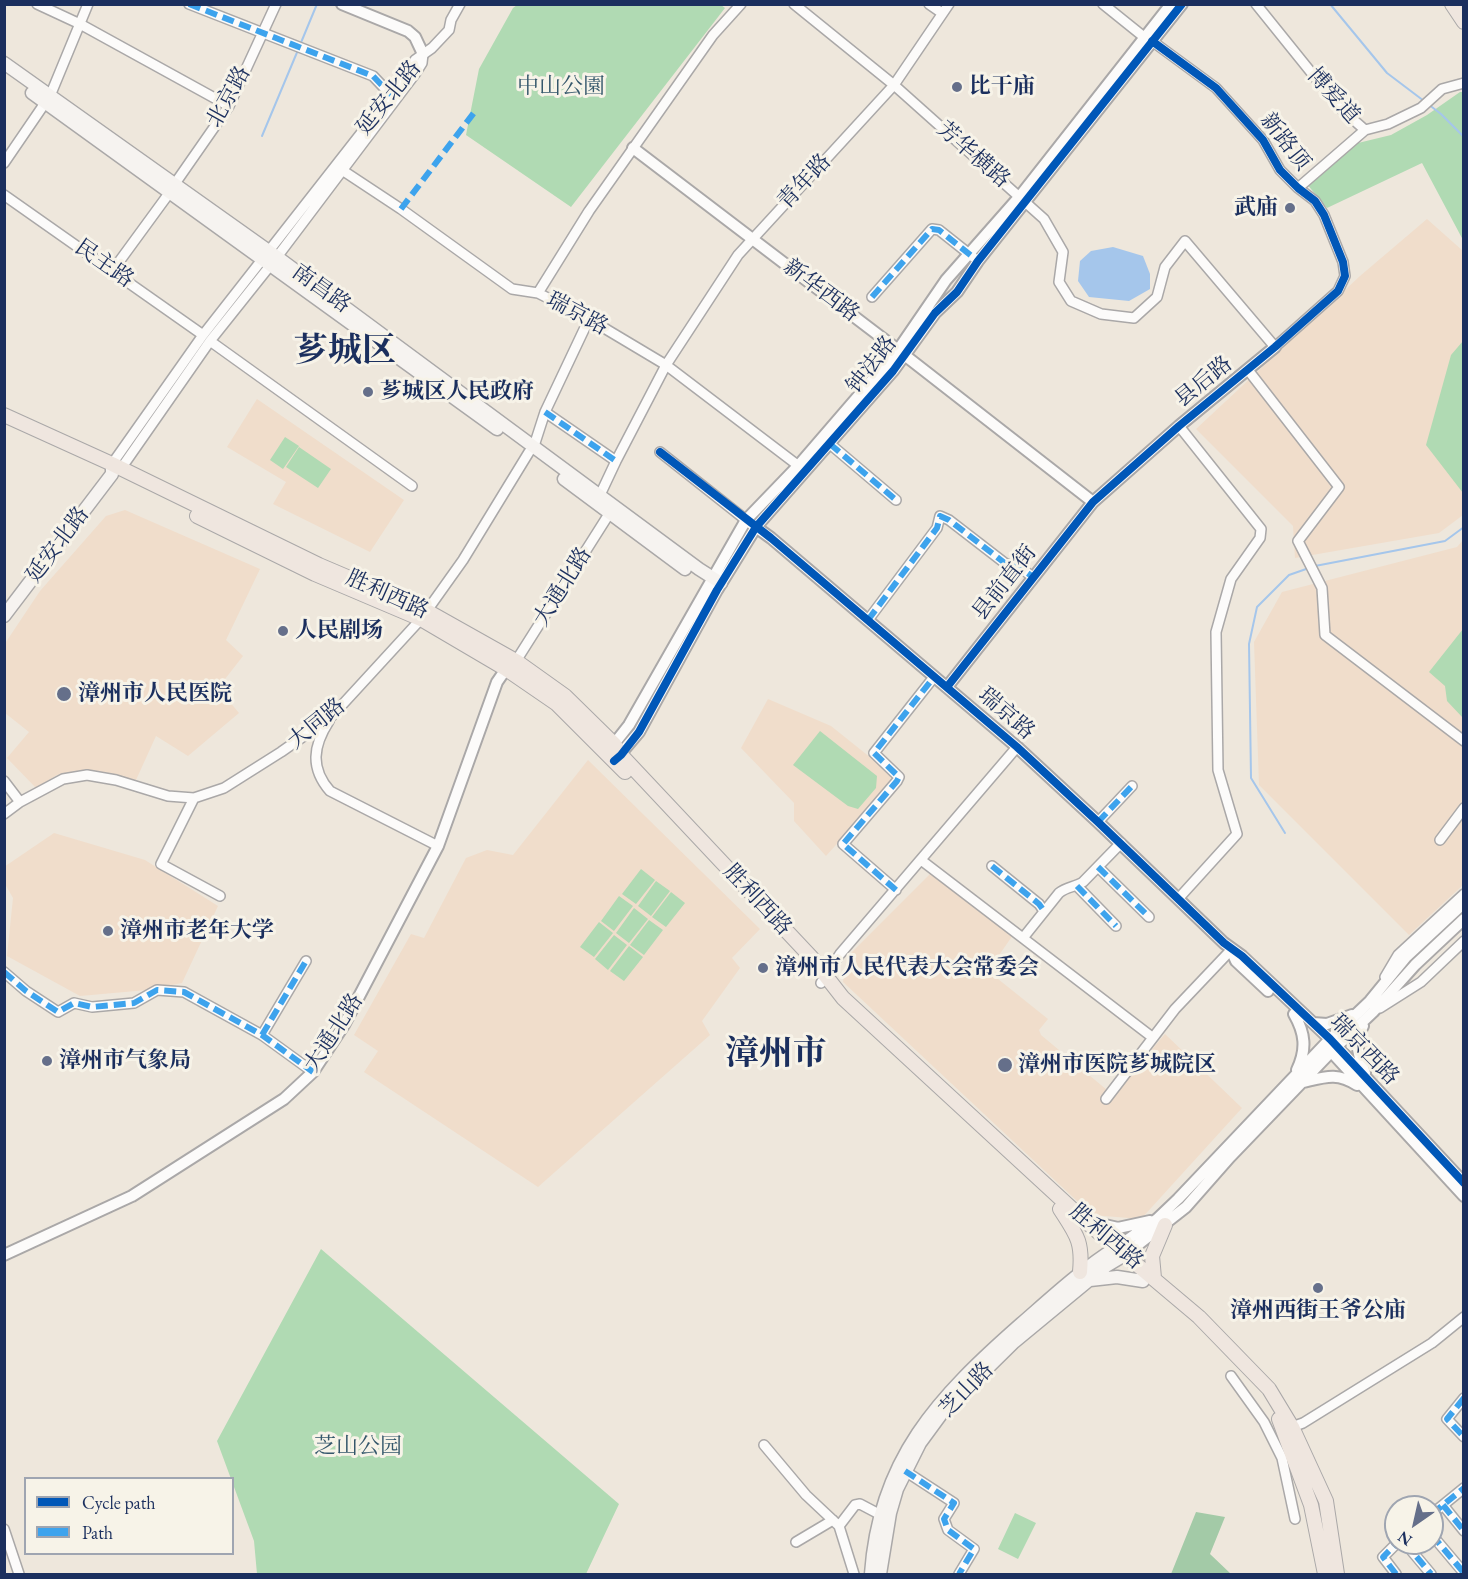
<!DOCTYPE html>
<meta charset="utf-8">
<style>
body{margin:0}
#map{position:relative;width:1468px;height:1579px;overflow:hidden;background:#eee7dc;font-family:"EB Garamond",serif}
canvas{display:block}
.frame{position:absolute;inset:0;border:6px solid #1b2f5e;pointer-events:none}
.legend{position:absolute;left:24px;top:1477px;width:210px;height:78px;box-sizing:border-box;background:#f7f3e8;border:2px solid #9fa5b1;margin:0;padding:8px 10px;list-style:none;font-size:18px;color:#1b2f5e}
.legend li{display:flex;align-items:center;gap:12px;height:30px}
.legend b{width:30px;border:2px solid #9fa5b1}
.north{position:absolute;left:1384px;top:1495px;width:60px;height:60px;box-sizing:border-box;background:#f7f3e8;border:2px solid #9fa5b1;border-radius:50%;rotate:214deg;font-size:16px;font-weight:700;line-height:24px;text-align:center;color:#1b2f5e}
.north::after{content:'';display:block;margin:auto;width:21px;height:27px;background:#656f8a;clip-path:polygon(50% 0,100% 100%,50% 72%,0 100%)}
</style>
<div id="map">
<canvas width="1468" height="1579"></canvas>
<div class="frame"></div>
<ul class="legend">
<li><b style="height:8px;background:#0057b8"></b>Cycle path</li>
<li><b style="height:8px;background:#3da3ed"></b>Path</li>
</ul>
<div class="north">N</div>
</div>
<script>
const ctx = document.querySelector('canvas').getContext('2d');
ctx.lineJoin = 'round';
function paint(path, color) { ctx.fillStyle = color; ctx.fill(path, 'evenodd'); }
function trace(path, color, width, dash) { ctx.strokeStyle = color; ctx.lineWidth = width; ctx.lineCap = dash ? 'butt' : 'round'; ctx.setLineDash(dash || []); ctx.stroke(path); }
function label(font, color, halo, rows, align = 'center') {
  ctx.font = font + ' "EB Garamond","Noto Serif SC",serif'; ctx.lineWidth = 6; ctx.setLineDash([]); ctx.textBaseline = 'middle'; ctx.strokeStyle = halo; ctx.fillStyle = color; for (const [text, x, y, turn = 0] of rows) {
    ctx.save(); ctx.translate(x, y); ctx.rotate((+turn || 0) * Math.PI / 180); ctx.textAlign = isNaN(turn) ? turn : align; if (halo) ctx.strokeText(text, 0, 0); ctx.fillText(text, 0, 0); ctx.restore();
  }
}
paint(new Path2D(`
 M1427,219L1463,251V515L1439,533L1295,558L1293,526L1196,429L1360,276Z
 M257,399L404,500L370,552L273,504L286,482L227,447Z
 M125,510L260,569L226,640L243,656L218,688L239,713L188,756L156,736L136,780L87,771L57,775L36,788L7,758L29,732L5,713L4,645L40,591L106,516Z
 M1463,540V885L1409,935L1259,785L1254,642L1282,592L1457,547Z
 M768,699L831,726L896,778L826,856L794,821V803L741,748Z
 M588,760L760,929L732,958L740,968L702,1021L710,1035L538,1187L364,1072L378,1051L354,1035L411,934L424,938L466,858L487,850L513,855Z
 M54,833L145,860L218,906L182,983L147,990L80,996L7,956L13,898L5,884L4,867Z
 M931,873L1013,935L988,971L1048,1019L1039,1030L1041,1035L1113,1095L1165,1034L1242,1108L1141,1219L1092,1215L843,982L847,957Z`), '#f0ddcb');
paint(new Path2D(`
 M721,5L725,8L571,207L466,135L479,69L513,8L517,5Z
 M1460,92H1463V240L1422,163L1327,208L1306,183L1358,143L1391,135L1427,115Z
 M1463,341V493L1426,445L1451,355Z
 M285,437L299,446L283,469L270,460Z
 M299,447L331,469L318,488L286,467Z
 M1463,629V718L1447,701L1445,686L1429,672Z
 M820,731L877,776L876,788L858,809L848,806L793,765Z
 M641,869L655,880L636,904L622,894Z
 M656,881L670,891L651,916L638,906Z
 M671,892L685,903L666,927L652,917Z
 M619,896L633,906L614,931L601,921Z
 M634,908L648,919L629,943L616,933Z
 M649,920L663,930L644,955L630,945Z
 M599,922L613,933L594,957L580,947Z
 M614,935L627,945L608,970L595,959Z
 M629,946L643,957L624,981L610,971Z
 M321,1249L619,1504L586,1574H257L254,1541L217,1441Z
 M1015,1513L1036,1523L1018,1559L998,1549Z`), '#b0dab3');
paint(new Path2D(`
 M1196,1512L1225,1517L1210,1554L1231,1574H1171Z`), '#a3caa7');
paint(new Path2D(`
 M1113,247L1143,256L1150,274V289L1129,301L1089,297L1078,281L1080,261L1091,251Z`), '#a5c6eb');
trace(new Path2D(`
 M1330,4L1387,73L1424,101
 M300,45L317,4
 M1428,104L1441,114L1464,137
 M262,136L298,50
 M1315,566L1445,541L1464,527
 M1285,833L1251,778L1249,644L1257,607L1289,575L1309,568`), '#a5c6eb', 2);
const minor = new Path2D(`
 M37,4L80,24L229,106
 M189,4L373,76L391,95
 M794,4L894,85L1044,219L1063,252L1059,282L1071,301L1101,314L1134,318L1157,297L1165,267L1185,241L1275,347L1338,291L1345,276L1343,262L1324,215L1315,201L1298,188L1280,170L1263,140L1216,88L1152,41
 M929,4L942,13
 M1103,4L1144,37
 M1256,4L1339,107L1365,130
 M50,96L88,4
 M4,163L45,103
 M342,170L401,209L512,289L538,293L589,319L666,365L804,470
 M174,185L229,106L276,4
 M1298,188L1365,130L1388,124L1421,108L1442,89L1464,83
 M4,195L203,335
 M113,270L170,192
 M538,293L589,211L713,35L741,4
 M872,297L932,229L939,230L973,257
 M210,341L412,486
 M1248,370L1339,487L1298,541L1322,588L1325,635L1464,741
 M545,412L616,461
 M830,444L896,500
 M534,446L545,412L589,319
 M660,452L746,520
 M112,464L203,335L391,95L415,60L432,48L449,30L451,20L460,4
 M120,470L210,341L277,257L415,74L422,63L423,54
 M600,495L616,461L666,365L738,255L894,85L949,4
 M868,620L937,528L940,516L949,520L1006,564H1015L1033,577
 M516,661L609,514
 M329,721C313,746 310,768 330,791L438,846
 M4,781L20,802
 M194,798L161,864L220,896
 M4,814L20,802L63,779L87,775L116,780L168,796L194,798L224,788L281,752L331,717L421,619L463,560L529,452
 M1098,822L1132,786
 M1440,840L1464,808
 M921,860L1152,1037
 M992,866L1039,904L1044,911
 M1098,867L1149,917
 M1077,886L1116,926
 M896,890L843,844L897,781L899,777L874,753L934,677
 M1178,899L1237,834L1218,770L1216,632L1231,579L1260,538L1261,529L1179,426
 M1023,938L1059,893C1066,887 1075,887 1083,882L1121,843
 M4,972L26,991L58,1012L74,1003L92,1007L134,1003L157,990L184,992L262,1035L313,1072
 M1385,977L1398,955L1464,894
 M821,983L840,954L1017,747
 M1380,1008L1421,982L1464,941
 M262,1035L306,961
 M1106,1099L1175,1009L1231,950
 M1231,1376L1264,1422L1282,1458L1295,1519
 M1464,1398L1447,1419L1464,1437
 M1289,1428L1303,1423L1432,1343L1464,1317
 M764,1445L806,1495L839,1526L854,1574
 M905,1471L954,1503L944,1519L948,1530L974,1549L959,1574
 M1443,1505L1464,1531
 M1432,1514L1464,1488
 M839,1526L855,1505L860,1504L879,1514
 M4,1529L19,1574
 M1432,1535L1464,1573
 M796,1542L833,1520
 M1405,1543L1431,1574
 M1396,1574L1383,1557L1397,1543`);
const tertiary = new Path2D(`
 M342,4L408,31L415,37L423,54
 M633,148L898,350L1093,502
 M746,520L771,538L1017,747L1098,822L1224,943L1242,956L1330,1039L1464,1183
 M947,687L1093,502L1179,426L1275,347
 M608,747L614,744L629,725L746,520L798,466L898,350L946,280L1020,196L1171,4
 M616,759L639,732L717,590L756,527L893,371L935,313L957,292L978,261L1182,4
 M1231,950L1236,961L1268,991
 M1294,1014C1305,1033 1307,1049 1297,1070
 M1313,1023L1327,1024L1352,1015
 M1363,1026C1353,1043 1359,1055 1365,1073
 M1327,1047L1464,1196
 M1303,1082C1325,1077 1337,1072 1357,1085
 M1087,1221L1118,1228L1150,1221
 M1117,1247L1157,1219L1178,1199L1330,1039L1370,1001L1406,957L1464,903
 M1126,1254L1186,1207L1230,1157L1331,1052L1373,1012L1415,965L1464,919
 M4,1255L132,1196L284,1099L313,1072L344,1025L438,846L497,682L506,669`);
const secondary = new Path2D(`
 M4,63L277,257L699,569L721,583
 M32,93L497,429
 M564,479L685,569
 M4,616L112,474V464
 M1090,1280L1117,1277L1143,1281
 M871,1574C879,1459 938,1397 1021,1324C1052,1297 1082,1269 1117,1247
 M880,1574L890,1513L897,1489L920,1443L942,1413L1014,1342L1106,1266L1126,1254`);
const primary = new Path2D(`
 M1452,4L1464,22
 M4,415L112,464L319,565L427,611L516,661L565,696L614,744L621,755L811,957L843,998L1085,1221L1199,1317L1269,1389L1292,1427L1326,1501L1337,1574
 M197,516L315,574L421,619L506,669L557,704L625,772
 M1060,1209C1076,1234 1083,1241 1080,1272
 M1154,1278L1152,1256L1165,1225
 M1279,1419L1311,1505L1325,1574`);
trace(minor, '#aaa8a8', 12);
trace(tertiary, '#aaa8a8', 14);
trace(secondary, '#aaa8a8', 15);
trace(primary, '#aaa8a8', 16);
trace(minor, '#fcfbfa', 9);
trace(tertiary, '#fcfbfa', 10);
trace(secondary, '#f6f3f0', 12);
trace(primary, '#efe6df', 14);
trace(new Path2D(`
 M189,4L373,76L391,95
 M401,209L476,110
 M872,297L932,229L939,230L978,261
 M545,412L616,461
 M830,444L896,500
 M868,620L937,528L940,516L949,520L1006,564H1015L1033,577
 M1098,822L1132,786
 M992,866L1039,904L1044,911
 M1098,867L1149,917
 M1077,886L1116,926
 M896,890L843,844L897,781L899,777L874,753L934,677
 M4,972L26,991L58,1012L74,1003L92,1007L134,1003L157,990L184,992L262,1035L313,1072
 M262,1035L306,961
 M1464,1398L1447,1419L1464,1437
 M905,1471L954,1503L944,1519L948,1530L974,1549L959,1574
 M1443,1505L1464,1531
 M1432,1514L1464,1488
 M1432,1535L1464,1573
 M1405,1543L1431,1574
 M1396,1574L1383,1557L1397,1543`), '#3da3ed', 6, [12, 6]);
trace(new Path2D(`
 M660,452L771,538L1017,747L1098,822L1224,943L1242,956L1330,1039L1464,1183
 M947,687L1093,502L1179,426L1275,347L1338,291L1345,276L1343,262L1324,215L1315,201L1298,188L1280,170L1263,140L1216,88L1152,41
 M614,761L621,755L639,732L717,590L756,527L893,371L935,313L957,292L978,261L1182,4`), '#0057b8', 8);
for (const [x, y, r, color] of [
 [957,87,6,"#656f8a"],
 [1290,208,6,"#656f8a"],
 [368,392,6,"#656f8a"],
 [283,631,6,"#656f8a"],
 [64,694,8,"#656f8a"],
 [108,931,6,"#656f8a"],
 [763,968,6,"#656f8a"],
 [47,1061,6,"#656f8a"],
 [1005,1065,8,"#656f8a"],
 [1318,1288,6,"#656f8a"]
]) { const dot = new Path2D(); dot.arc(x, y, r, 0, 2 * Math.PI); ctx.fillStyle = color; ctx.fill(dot); trace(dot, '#f7f3e8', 2); }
label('22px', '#34576b', '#f7f3e8', [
 ["中山公園",561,87],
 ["芝山公园",358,1447]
]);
label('bold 22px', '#1b2f5e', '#f7f3e8', [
 ["比干庙",969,87],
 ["武庙",1278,208,"right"],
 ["芗城区人民政府",380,392],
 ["人民剧场",295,631],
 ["漳州市人民医院",78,694],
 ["漳州市老年大学",120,931],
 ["漳州市人民代表大会常委会",775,968],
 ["漳州市气象局",59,1061],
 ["漳州市医院芗城院区",1018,1065],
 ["漳州西街王爷公庙",1318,1311,"center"]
], 'left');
label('22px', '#1b2f5e', '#f7f3e8', [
 ["博爱道",1333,96,48],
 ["北京路",229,97,-61],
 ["延安北路",389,98,-51],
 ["新路顶",1285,142,52],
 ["芳华横路",973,155,41],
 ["青年路",805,182,-47],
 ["民主路",104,264,35],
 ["南昌路",321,289,36],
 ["新华西路",821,291,37],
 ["瑞京路",577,314,28],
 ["钟法路",872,365,-52],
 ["县后路",1204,382,-39],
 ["延安北路",58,545,-53],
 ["县前直街",1005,583,-52],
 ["大通北路",563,587,-58],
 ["胜利西路",387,595,24],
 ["瑞京路",1006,714,41],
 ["大同路",317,724,-39],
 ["胜利西路",757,900,47],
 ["大通北路",334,1033,-57],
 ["瑞京西路",1364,1050,46],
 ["胜利西路",1106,1237,40],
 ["芝山路",967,1390,-46]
]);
label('bold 34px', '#1b2f5e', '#f7f3e8', [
 ["芗城区",345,352],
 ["漳州市",776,1055]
]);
</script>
